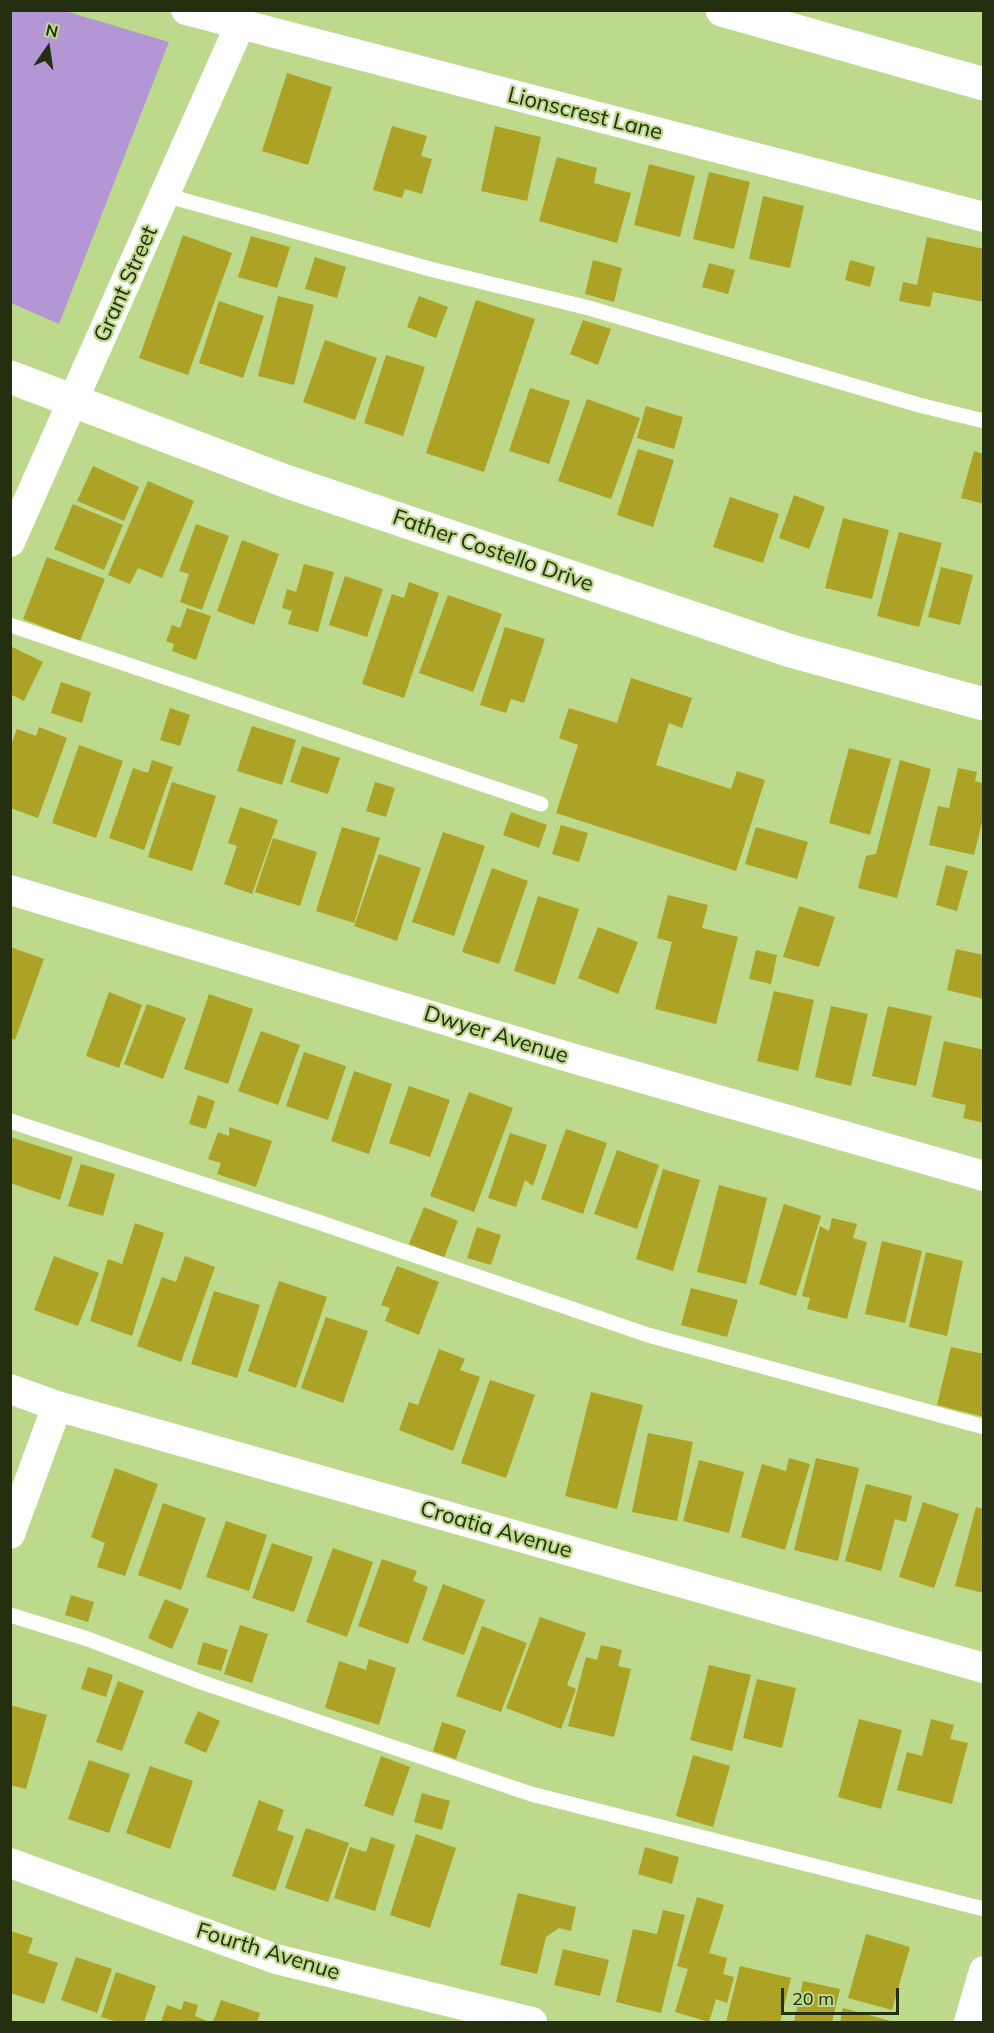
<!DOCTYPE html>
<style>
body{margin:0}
#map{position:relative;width:994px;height:2033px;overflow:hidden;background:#bdd98b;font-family:Mulish,sans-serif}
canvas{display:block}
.frame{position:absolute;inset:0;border:12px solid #242f0f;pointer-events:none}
.north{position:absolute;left:18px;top:18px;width:60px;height:60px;-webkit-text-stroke:4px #bdd98b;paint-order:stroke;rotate:13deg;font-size:16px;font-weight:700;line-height:24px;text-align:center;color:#242f0f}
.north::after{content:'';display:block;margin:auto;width:21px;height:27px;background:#242f0f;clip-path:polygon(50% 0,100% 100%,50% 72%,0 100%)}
.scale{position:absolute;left:781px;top:1988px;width:118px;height:27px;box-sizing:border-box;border:3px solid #242f0f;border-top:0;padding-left:8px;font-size:18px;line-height:21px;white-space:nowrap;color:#242f0f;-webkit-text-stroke:4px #bdd98b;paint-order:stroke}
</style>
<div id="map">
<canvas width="994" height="2033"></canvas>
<div class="frame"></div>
<div class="north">N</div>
<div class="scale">20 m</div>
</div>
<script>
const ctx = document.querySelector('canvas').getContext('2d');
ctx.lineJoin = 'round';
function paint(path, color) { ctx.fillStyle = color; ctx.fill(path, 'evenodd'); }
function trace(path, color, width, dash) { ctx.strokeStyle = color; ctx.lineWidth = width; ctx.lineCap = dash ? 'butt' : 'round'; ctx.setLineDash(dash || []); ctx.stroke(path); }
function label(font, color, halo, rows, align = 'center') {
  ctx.font = font + ' Mulish,sans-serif'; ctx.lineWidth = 4.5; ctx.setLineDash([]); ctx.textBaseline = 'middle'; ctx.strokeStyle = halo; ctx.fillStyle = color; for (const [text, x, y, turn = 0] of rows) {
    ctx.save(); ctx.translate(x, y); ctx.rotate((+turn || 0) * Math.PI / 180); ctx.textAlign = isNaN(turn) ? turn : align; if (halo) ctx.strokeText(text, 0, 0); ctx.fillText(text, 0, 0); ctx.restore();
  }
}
paint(new Path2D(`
 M11,10L65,11L169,42L59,324L11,303Z`), '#b397d5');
paint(new Path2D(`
 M287,73L332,87L308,165L262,151Z
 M392,126L427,136L421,156L432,159L422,194L405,189L402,198L373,190Z
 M495,126L541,137L527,201L481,191Z
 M557,157L597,168L594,183L631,193L617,243L539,221Z
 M649,164L695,176L680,237L634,225Z
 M709,172L750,182L734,249L693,239Z
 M763,196L804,206L790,268L749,259Z
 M183,235L232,253L188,375L139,358Z
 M251,236L290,247L277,288L238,277Z
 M927,237L984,249V302L933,292L930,307L899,301L903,282L917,285Z
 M315,257L346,267L337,298L305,289Z
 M593,260L622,268L614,302L585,294Z
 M850,260L875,267L870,287L845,280Z
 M709,263L735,270L728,294L702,287Z
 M278,296L314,305L294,385L258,376Z
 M419,296L448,307L436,338L407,327Z
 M476,300L535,319L484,472L426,453Z
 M219,301L264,316L243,378L199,363Z
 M583,320L611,329L598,365L570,354Z
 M325,340L377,358L355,420L303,402Z
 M386,355L425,367L403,436L364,423Z
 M530,388L570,401L549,464L509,451Z
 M587,399L640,418L611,499L558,481Z
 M646,406L683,417L674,449L637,438Z
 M638,449L674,460L653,527L617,515Z
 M974,451L984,454V504L961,498Z
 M93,466L139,487L124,521L77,501Z
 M148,481L194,501L162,578L138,568L130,584L108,575Z
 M794,495L825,507L809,549L779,538Z
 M730,497L779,514L763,563L713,547Z
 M73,504L123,525L104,570L54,549Z
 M843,518L889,530L872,599L825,588Z
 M196,524L229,536L202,610L180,602L189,574L179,571Z
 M899,532L942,543L919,627L877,616Z
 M242,540L279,554L254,625L217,611Z
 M47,557L105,579L80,641L23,619Z
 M304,564L334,572L318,632L288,624L292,611L282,608L287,589L296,592Z
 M941,567L973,575L960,625L928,617Z
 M345,576L383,589L367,637L329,625Z
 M409,582L439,593L404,698L362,684L392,594L404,598Z
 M448,595L502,614L473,692L419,673Z
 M187,608L211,616L196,660L172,651L174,644L166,641L172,625L180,628Z
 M505,627L545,639L524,703L511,699L506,713L480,705Z
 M10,646L43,662L24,701L10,694Z
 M631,678L692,698L682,728L669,723L656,765L731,789L737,771L765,780L736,871L556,813L578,745L559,738L569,708L617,723Z
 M61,682L91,692L82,723L51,713Z
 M170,708L190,715L180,746L160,740Z
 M252,726L296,740L282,785L237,771Z
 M39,727L67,738L38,818L10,808V747L17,729L36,736Z
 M79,745L123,761L96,838L52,823Z
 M302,746L340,758L328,794L290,782Z
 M849,748L891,759L870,835L829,823Z
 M152,760L173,767L144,850L109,838L133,768L148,773Z
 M900,760L931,769L897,898L858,888L866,856L876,854Z
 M958,768L977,772L975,781L984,783V814L974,855L929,845L938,806L949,808Z
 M172,782L216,796L192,871L148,857Z
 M375,782L395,788L386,817L366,811Z
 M240,807L278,820L252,894L224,884L237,846L228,843Z
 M511,812L547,825L539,848L503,835Z
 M561,825L588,833L579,862L552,854Z
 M342,827L380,838L354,923L316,911Z
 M756,827L808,842L797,879L745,864Z
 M443,832L485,846L454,936L412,922Z
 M273,838L317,852L300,906L255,892Z
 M379,854L421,868L397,941L354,926Z
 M946,865L968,871L957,911L936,905Z
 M492,868L528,881L499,964L462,952Z
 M668,895L708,905L702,928L738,937L716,1024L655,1009L672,942L657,938Z
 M538,896L579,909L555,985L514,971Z
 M799,906L835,917L819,967L783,957Z
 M598,927L638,942L618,994L578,978Z
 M10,947L44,959L15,1040L10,1038Z
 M956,949L984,955V999L947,990Z
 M756,950L777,955L771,984L749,979Z
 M774,991L814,1000L798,1071L757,1061Z
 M109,992L142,1005L119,1068L86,1056Z
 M209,994L253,1009L228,1084L184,1069Z
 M147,1004L186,1018L163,1079L124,1064Z
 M831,1006L868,1014L851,1086L815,1077Z
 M888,1006L932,1016L916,1086L872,1076Z
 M261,1031L300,1045L278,1105L238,1091Z
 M944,1041L984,1050V1123L963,1118L966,1105L932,1097Z
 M304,1052L346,1066L328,1120L286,1106Z
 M354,1071L392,1084L369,1154L331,1141Z
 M409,1086L450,1100L430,1157L389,1143Z
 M469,1092L513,1108L474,1212L430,1196Z
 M198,1095L215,1101L206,1129L189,1124Z
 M229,1127L272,1141L256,1187L217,1174L221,1163L208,1159L218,1132L229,1136Z
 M566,1129L607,1143L583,1214L541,1199Z
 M510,1133L547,1145L533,1186L525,1180L516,1207L488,1198Z
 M10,1137L73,1157L60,1200L10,1183Z
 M617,1150L659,1165L637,1229L594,1214Z
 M81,1164L115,1174L103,1216L68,1206Z
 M663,1169L700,1180L673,1271L636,1259Z
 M719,1185L767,1198L746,1284L697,1272Z
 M784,1204L821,1216L796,1296L759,1284Z
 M424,1207L458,1221L444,1258L409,1244Z
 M832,1218L857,1224L853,1238L867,1242L847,1319L807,1309L810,1298L802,1296L820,1226L829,1231Z
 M135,1223L164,1233L132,1336L90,1321L108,1259L122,1264Z
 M477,1227L501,1235L491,1265L467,1258Z
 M882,1241L922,1251L905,1323L865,1314Z
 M926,1252L963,1261L947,1336L909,1327Z
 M54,1256L99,1273L78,1326L34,1310Z
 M185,1256L215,1267L181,1362L137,1346L162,1277L176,1282Z
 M397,1266L439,1282L419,1335L385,1321L390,1308L381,1305Z
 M279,1281L327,1297L296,1388L248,1371Z
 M691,1288L738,1300L727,1337L681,1325Z
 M214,1291L260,1305L237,1378L191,1364Z
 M326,1317L368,1331L343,1403L301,1388Z
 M951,1347L984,1354V1417L937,1405Z
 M439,1349L465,1359L460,1370L480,1377L453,1451L399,1430L409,1402L418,1405Z
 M490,1380L535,1395L506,1478L461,1463Z
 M591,1392L643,1405L617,1509L565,1496Z
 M648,1433L693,1442L677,1521L632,1512Z
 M789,1458L810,1464L785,1550L741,1537L762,1464L786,1471Z
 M816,1458L859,1468L838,1561L794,1550Z
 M699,1460L744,1472L729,1533L683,1521Z
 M115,1468L158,1484L125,1576L97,1567L105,1543L91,1537Z
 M866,1484L912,1496L906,1522L895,1519L881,1571L845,1561Z
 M923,1502L959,1514L934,1588L899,1577Z
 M163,1503L206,1518L181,1590L138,1575Z
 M976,1507L984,1509V1593L955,1586Z
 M226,1521L267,1535L249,1591L206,1577Z
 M272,1543L313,1557L294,1612L252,1598Z
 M333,1548L373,1562L347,1637L306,1622Z
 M382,1559L417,1571L413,1581L428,1587L408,1644L358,1626Z
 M443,1584L485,1600L464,1655L422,1640Z
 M71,1595L94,1602L88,1622L65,1615Z
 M165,1599L189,1609L172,1649L148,1638Z
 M540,1617L586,1633L567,1685L576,1689L561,1729L506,1708Z
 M240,1625L268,1634L252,1683L224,1674Z
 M482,1626L527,1643L501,1712L456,1696Z
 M203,1642L228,1650L221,1671L197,1664Z
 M601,1645L622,1650L618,1666L631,1669L614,1737L568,1726L586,1657L597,1660Z
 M369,1659L396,1668L379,1725L325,1708L339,1661L366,1670Z
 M709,1665L751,1675L732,1751L690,1740Z
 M88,1667L113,1675L106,1697L81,1689Z
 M757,1679L796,1688L782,1748L743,1738Z
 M118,1681L144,1691L122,1751L96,1742Z
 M10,1705L47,1715L26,1789L10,1785Z
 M198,1711L220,1721L206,1753L184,1743Z
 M859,1719L902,1730L881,1809L838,1797Z
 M931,1719L954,1725L950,1739L968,1743L952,1804L897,1790L907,1752L922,1756Z
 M442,1722L466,1730L456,1759L433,1751Z
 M693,1755L730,1766L713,1827L676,1816Z
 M381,1756L410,1767L393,1816L364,1806Z
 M89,1760L130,1774L109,1833L68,1819Z
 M150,1766L193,1781L170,1849L126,1833Z
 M422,1793L450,1801L442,1830L414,1822Z
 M259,1800L284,1810L277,1830L294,1836L275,1891L232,1876Z
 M306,1828L349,1843L328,1902L285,1888Z
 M416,1834L456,1848L430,1928L390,1915Z
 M371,1837L395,1845L375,1911L334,1898L350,1847L366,1852Z
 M645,1847L679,1857L672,1884L638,1874Z
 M518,1893L576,1907L571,1931L559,1928L546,1937L537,1974L500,1965Z
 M697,1897L724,1905L709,1953L727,1958L723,1974L734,1977L727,2003L716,1999L709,2022L675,2012L688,1969L677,1966Z
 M663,1910L685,1915L661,2013L616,2002L633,1929L657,1934Z
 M10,1931L33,1938L28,1953L58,1963L44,2004L10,1993Z
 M866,1934L910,1947L892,2010L848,1998Z
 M563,1949L609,1960L600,1996L554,1985Z
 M76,1957L112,1969L97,2013L61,2000Z
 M740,1966L791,1978L780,2022H726Z
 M116,1972L156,1986L144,2022H118L101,2017Z
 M803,1981L840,1989L832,2022H794Z
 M221,2000L260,2013L257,2022H213Z
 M184,2001L198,2005L195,2016L210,2022H161L167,2005L181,2010Z
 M843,2008L894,2022H840Z`), '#aca225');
trace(new Path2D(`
 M165,195L430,269L589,308L919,405L984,421
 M10,625L541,804
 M10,1121L318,1222L648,1335L984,1427
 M10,1615L88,1639L201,1682L531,1794L984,1909`), '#fff', 15);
trace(new Path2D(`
 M186,10L984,217
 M10,542L240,25
 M10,890L575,1059L984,1176
 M10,1389L57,1406L984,1668
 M10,1534L57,1406
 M10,1863L276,1959L532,2022
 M969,2022L984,1971`), '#fff', 30);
trace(new Path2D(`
 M10,377L285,481L791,651L984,704`), '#fff', 33);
trace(new Path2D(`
 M722,10L984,84`), '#fff', 33);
label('22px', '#242f0f', '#bdd98b', [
 ["Lionscrest Lane",585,114,14],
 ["Grant Street",126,284,-66],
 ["Father Costello Drive",493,551,19],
 ["Dwyer Avenue",496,1035,17],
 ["Croatia Avenue",496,1530,16],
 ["Fourth Avenue",268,1952,17]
]);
</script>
